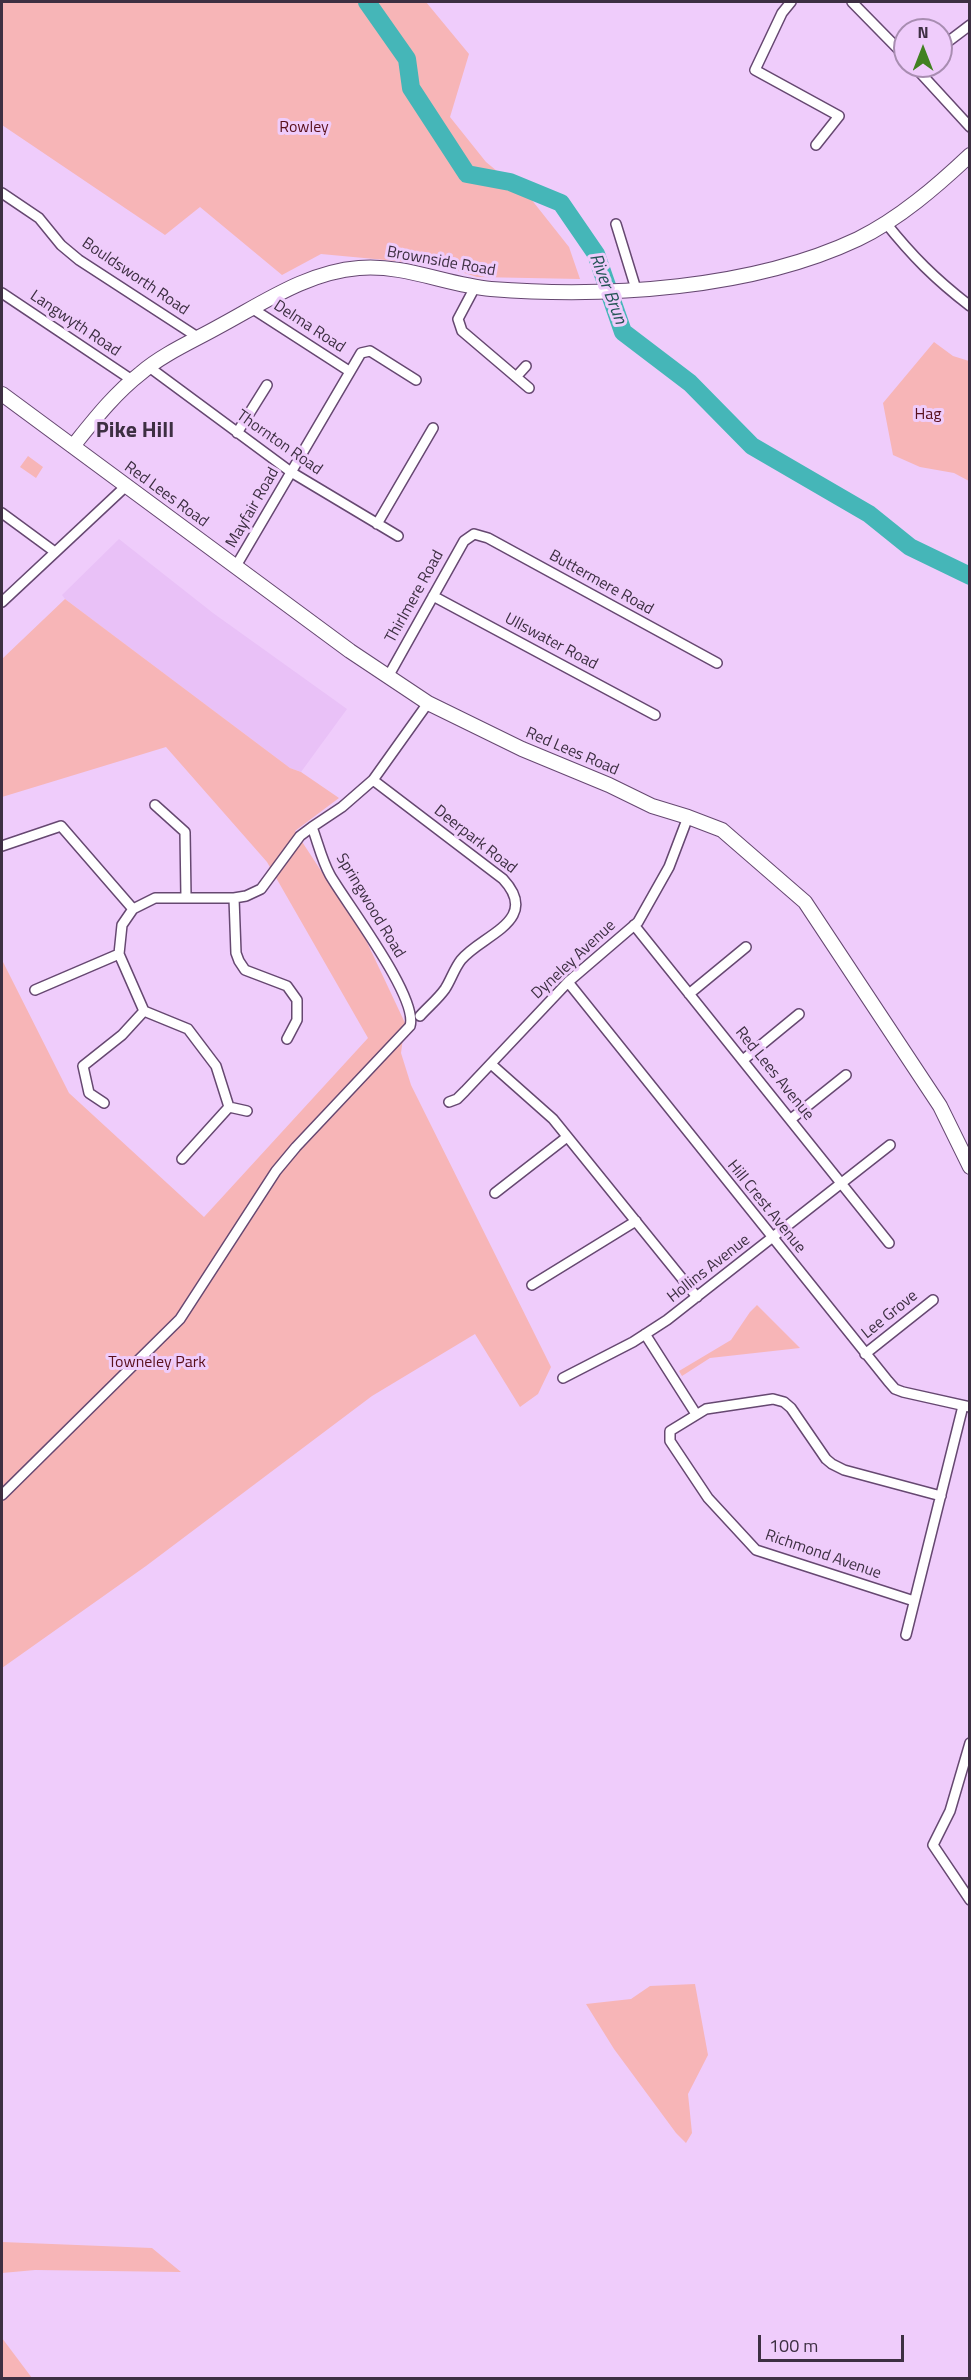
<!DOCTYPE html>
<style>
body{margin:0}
#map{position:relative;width:971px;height:2380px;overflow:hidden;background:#efccfb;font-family:"Titillium Web",sans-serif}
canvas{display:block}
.frame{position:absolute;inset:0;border:3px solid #3d2f42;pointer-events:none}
.north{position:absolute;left:893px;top:18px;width:60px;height:60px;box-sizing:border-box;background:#efccfb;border:2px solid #a88db1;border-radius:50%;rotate:0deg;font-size:16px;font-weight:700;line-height:24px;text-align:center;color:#3d2f42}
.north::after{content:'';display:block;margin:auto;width:21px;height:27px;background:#418121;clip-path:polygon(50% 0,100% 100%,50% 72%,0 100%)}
.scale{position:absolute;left:758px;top:2335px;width:146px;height:27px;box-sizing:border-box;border:3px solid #3d2f42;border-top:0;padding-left:8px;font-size:18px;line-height:21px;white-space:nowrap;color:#3d2f42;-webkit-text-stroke:4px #efccfb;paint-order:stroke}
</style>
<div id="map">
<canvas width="971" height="2380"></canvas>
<div class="frame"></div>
<div class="north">N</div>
<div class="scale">100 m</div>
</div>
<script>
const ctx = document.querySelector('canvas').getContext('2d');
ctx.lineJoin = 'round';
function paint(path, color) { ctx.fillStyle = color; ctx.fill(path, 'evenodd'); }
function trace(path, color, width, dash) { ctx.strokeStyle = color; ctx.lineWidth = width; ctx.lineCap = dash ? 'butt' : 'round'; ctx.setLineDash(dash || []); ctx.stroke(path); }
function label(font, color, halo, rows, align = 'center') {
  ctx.font = font + ' "Titillium Web",sans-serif'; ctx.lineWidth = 6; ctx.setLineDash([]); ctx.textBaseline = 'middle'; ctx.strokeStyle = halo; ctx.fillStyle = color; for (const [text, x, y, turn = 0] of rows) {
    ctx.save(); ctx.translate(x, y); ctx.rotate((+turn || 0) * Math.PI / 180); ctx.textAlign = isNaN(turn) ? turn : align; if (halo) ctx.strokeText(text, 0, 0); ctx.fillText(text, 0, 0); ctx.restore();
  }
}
paint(new Path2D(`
 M119,539L213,613L347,709L301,772L290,768L65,599L62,595Z`), '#e9c1f7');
paint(new Path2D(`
 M2,2H426L469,54L450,117L486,162L531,199L569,247L580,279L477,277L439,265L321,254L282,275L200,207L165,235L2,125Z
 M934,342L953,356L969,361V481L954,473L920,467L893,455L883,403Z
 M28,456L43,467L36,478L20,467Z
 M65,599L290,768L301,772L339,798L295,831L365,938L405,1023L401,1053L411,1085L551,1367L538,1394L520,1407L475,1334L372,1396L146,1566L2,1668V960L69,1093L204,1217L368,1038L267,862L166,747L2,797V659Z
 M757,1305L800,1348L710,1358L682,1376L679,1371L731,1340L750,1312Z
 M695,1984L708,2055L688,2094L692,2133L686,2143L676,2133L614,2049L586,2004L631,1999L650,1986Z
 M2,2242L152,2248L181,2272L35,2270L2,2273Z
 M2,2338L32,2378H2Z`), '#f7b5b7');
trace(new Path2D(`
 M367,2L407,59L411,88L467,174L510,182L561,203L596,254L623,332L690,383L752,446L869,514L910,547L970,576`), '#45b6b8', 18);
const street = new Path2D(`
 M791,2L782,13L755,70L839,116L816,145
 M852,2L905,56
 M941,47L970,25
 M914,66L970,127
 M2,193L39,218L61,245L79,260L199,338
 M885,222C912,256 935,279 970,306
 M616,224L636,289
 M475,287L458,319L462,331L529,388
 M2,293L132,380
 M253,309L349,371
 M149,367L291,472L398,536
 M516,377L526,366
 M237,433L267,385
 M2,513L55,552
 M377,524L433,428
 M236,566L361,353L370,351L416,380
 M433,596L655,715
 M2,602L125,487
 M389,675L464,541L474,534L488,538L717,663
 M373,780L503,879C542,921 481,935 461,960C454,969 451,980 445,989C438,999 428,1007 420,1016
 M155,805L185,832L186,897
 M2,846L61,826L133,909
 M234,898L236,953L239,961L245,970L287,986L297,1000V1020L287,1039
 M634,925L889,1243
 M568,982L888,1381L895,1389L903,1392L970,1407
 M35,990L119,954
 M689,994L746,947
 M743,1060L799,1014
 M491,1064L553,1119L697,1297
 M449,1102L457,1099L465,1091L568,982L638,922L669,867L688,817
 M104,1103L89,1093L83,1066L122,1035L144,1011
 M229,1107L216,1066L188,1029L144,1011L119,954L122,925L133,909L155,898H234L246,896L261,889L300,836L312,827
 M229,1107L247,1111
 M791,1119L846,1075
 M182,1159L229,1107
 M495,1193L567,1137
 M532,1285L636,1221
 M645,1334L696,1414
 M865,1354L933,1300
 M563,1378L633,1342L667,1320L890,1145
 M2,1495L180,1319L276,1171L296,1147L410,1026C419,998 346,903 330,875C322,861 318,843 312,827L342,807L373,780L428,703
 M914,1601L756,1550L708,1498L670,1441V1431L706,1409L773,1399L784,1402L791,1408L826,1459L832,1464L844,1470L941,1496
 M906,1635L963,1406
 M970,1743L950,1811L933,1845L970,1900`);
const secondary = new Path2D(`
 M2,394L350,651L428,703L522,749L609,785L652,806L688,817L722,830L805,902L940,1106L970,1167
 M73,446C94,420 114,394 141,373C163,354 193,341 218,327C263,303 307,272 359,268C404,264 447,285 491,289C608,298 752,289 858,239C899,219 937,186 970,155`);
trace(street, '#664871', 12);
trace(secondary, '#664871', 16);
trace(street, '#fff', 9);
trace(secondary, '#fff', 14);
label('16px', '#59101c', '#efccfb', [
 ["Rowley",304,128],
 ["Hag",928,415],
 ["Towneley Park",157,1363]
]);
label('16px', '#3d2f42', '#efccfb', [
 ["Brownside Road",441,262,10],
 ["Bouldsworth Road",135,277,34],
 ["Langwyth Road",75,324,34],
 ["Delma Road",309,327,33],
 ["Thornton Road",279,443,35],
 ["Red Lees Road",166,495,36],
 ["Mayfair Road",253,508,-60],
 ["Buttermere Road",601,583,29],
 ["Thirlmere Road",415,597,-61],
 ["Ullswater Road",551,642,28],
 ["Red Lees Road",572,752,23],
 ["Deerpark Road",475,840,38],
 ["Springwood Road",370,906,59],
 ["Dyneley Avenue",574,960,-43],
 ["Red Lees Avenue",774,1074,51],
 ["Hill Crest Avenue",766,1207,51],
 ["Hollins Avenue",709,1269,-38],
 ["Lee Grove",890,1315,-39],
 ["Richmond Avenue",823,1555,19]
]);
label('italic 18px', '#235455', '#efccfb', [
 ["River Brun",607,289,69]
]);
label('bold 22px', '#3d2f42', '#efccfb', [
 ["Pike Hill",135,432]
]);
</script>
